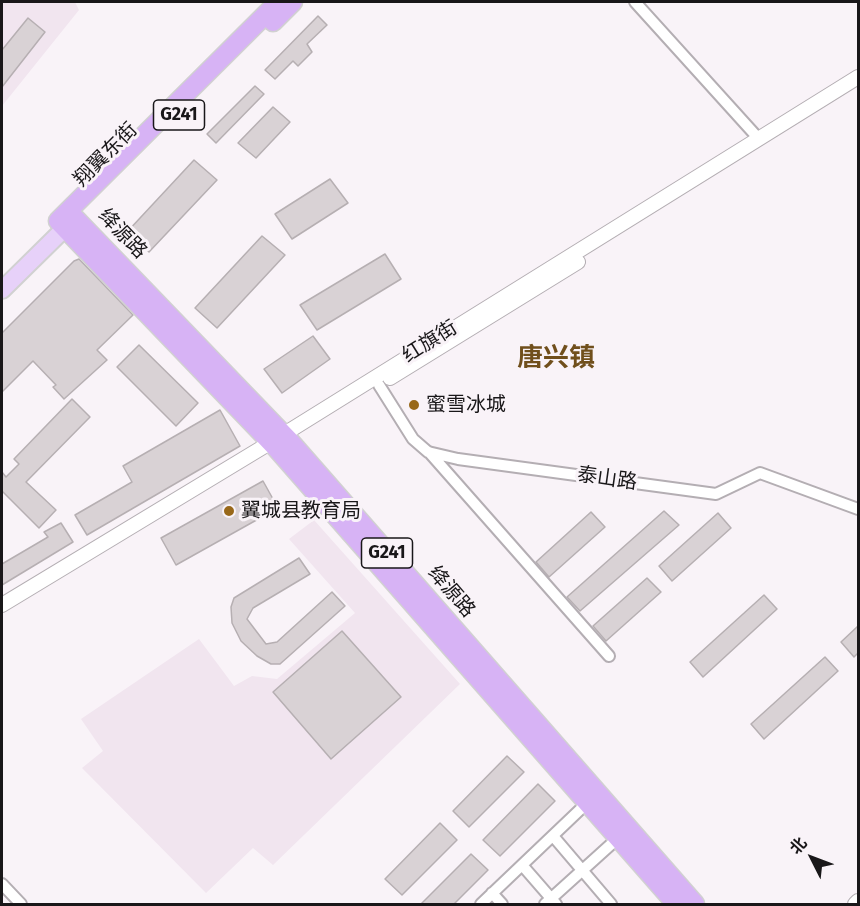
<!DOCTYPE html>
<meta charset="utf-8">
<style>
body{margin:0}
#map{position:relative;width:860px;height:906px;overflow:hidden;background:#f9f3f8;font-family:"Fira Sans","Noto Sans SC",sans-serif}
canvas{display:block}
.frame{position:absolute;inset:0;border:3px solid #191719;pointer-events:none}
.north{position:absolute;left:782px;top:828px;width:60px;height:60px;-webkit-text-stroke:4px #f9f3f8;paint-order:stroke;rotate:312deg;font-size:16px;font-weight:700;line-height:24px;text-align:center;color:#191719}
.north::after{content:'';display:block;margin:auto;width:21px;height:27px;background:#191719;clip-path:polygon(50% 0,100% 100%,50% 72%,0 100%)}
</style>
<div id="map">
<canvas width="860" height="906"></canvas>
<div class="frame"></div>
<div class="north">北</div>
</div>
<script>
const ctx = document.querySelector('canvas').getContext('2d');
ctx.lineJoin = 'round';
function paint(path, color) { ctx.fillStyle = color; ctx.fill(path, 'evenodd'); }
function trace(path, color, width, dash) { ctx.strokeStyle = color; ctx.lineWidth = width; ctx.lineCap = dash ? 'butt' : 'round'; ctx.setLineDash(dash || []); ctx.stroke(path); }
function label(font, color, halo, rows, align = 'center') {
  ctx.font = font + ' "Fira Sans","Noto Sans SC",sans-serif'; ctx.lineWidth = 6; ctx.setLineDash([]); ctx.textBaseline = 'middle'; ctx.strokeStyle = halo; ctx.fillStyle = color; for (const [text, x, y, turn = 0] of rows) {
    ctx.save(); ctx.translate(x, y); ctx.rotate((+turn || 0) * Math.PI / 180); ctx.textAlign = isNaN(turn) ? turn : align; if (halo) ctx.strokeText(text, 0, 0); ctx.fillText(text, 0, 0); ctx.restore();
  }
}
paint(new Path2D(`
 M2,2H75L79,10L2,106Z
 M314,520L460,684L273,865L253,848L206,893L82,768L103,751L81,719L199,639L234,686L252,676L277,679L355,613L289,539Z`), '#f1e5ef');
const building = new Path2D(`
 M318,16L327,25L307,44L312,52L298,66L293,61L275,79L265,70Z
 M28,18L45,32L2,87V50Z
 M255,86L264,94L216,143L207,134Z
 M273,107L290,122L256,158L238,143Z
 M194,160L217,180L149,252L127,232Z
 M330,179L348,203L292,239L275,214Z
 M262,236L285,255L217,328L195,308Z
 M385,254L401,279L317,330L300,305Z
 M79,259L133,315L97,350L107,360L64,399L53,387L56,385L33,361L2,392V333L74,261Z
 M313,336L330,359L282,393L264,369Z
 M139,345L198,403L176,426L117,367Z
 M72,399L90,417L26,482L56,510L39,528L2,491V472L6,477L19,464L14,459Z
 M220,410L240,446L87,535L75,515L132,482L123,466Z
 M263,481L278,508L176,565L161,538Z
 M664,511L679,525L580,611L567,597Z
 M591,512L605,527L549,577L536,562Z
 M718,513L731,528L672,581L659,566Z
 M61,523L73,542L2,585V564L48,537L44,532Z
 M299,558L310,574L253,608L247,619L266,644L277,642L332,592L345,606L280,664H271L257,656L241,641L232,623L231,607L234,598Z
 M647,578L661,592L606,641L593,626Z
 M764,595L777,609L703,677L690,662Z
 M858,626V653L854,657L841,642Z
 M342,631L401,697L331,759L273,692Z
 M825,657L838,671L764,739L751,724Z
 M507,756L524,772L469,827L453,811Z
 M538,784L555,801L500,856L483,840Z
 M440,823L457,840L402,895L385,879Z
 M471,854L488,870L454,904H421Z`);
paint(building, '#d9d2d5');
trace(building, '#b6afb2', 1.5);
const street = new Path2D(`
 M635,2L759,139
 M379,385L413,439L428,452L458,459L716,494L760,473L858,509
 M429,452L609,656
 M553,836L611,904
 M522,865L556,904
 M2,884L21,904
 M492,893L502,904
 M481,904L587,803
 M545,904L618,838`);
const secondary = new Path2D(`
 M390,378L578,262
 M2,605L273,441L858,77
 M855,904L858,901`);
const primary = new Path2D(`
 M2,290L65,228`);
const highway = new Path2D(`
 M278,2L58,221L277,449L676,904
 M273,22L293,2
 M66,213L75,218L288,439L695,904`);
trace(street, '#b4aeb3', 14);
trace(secondary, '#b4aeb3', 16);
trace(primary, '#d1d1d1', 20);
trace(highway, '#d1d1d1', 21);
trace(street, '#fff', 10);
trace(secondary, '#fff', 14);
trace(primary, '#e7d1f9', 16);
trace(highway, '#d7b3f5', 18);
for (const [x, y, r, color] of [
 [414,405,6,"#986819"],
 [229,511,6,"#986819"]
]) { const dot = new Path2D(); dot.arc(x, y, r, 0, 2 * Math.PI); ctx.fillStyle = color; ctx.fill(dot); trace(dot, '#f9f3f8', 2); }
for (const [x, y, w] of [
 [179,115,51],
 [387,553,51]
]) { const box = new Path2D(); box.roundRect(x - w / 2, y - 15, w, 30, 4.5); ctx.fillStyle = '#f9f3f8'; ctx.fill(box); trace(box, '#191719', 1.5); }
label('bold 18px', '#191719', null, [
 ["G241",179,115],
 ["G241",387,553]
]);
label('20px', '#191719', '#f9f3f8', [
 ["翔翼东街",106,155,-45],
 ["绛源路",122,234,46],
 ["红旗街",430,342,-32],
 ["泰山路",607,479,8],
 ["绛源路",451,592,49]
]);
label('20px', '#191719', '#f9f3f8', [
 ["蜜雪冰城",426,405],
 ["翼城县教育局",241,511]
], 'left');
label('bold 26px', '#704f1c', '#f9f3f8', [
 ["唐兴镇",556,359]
]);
</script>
